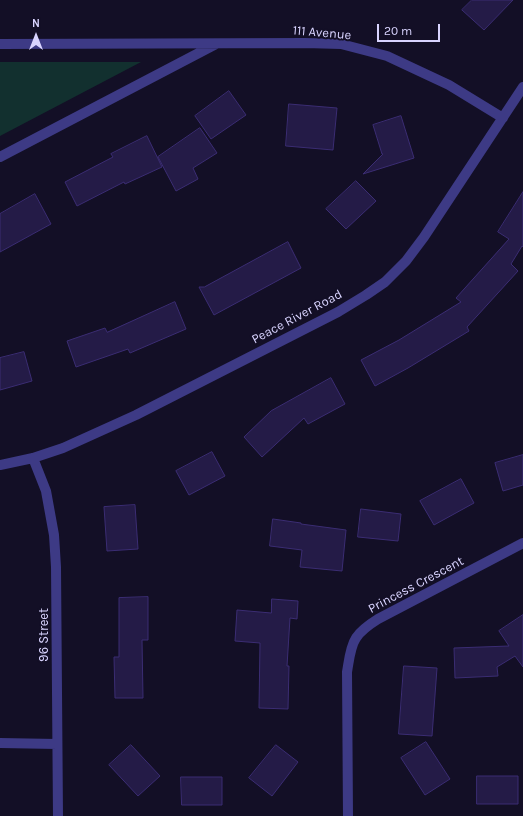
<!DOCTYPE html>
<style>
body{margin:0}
#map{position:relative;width:523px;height:816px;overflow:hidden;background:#130f26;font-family:Karla,sans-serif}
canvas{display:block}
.north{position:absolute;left:16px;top:16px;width:40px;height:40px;-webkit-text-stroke:3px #130f26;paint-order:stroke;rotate:0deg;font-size:11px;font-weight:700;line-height:16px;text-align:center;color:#d9d4ff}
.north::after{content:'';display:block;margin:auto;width:14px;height:18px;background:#d9d4ff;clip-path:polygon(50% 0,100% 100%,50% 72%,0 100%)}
.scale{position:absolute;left:377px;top:24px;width:63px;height:18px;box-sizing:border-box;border:2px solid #d9d4ff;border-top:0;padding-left:5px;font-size:12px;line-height:14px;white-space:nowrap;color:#d9d4ff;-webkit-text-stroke:3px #130f26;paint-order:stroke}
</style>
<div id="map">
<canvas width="523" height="816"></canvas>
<div class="north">N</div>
<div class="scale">20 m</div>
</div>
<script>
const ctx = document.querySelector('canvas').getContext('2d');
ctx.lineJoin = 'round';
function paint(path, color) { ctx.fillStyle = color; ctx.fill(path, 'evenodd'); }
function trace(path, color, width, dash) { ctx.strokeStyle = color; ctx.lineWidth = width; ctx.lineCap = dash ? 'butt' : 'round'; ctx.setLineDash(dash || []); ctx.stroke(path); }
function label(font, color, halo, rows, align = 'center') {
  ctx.font = font + ' Karla,sans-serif'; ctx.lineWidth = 4; ctx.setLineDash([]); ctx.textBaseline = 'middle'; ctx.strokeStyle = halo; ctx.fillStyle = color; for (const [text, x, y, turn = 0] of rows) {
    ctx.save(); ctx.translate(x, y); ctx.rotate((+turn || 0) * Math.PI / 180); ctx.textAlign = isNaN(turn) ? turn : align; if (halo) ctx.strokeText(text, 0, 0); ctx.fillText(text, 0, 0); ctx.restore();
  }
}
paint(new Path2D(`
 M0,62H141L0,136Z`), '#12302f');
const building = new Path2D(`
 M472,0H513L484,30L462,10Z
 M229,91L246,115L211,139L195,116Z
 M289,104L337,108L333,150L286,146Z
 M401,116L414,158L363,174L383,154H382L373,125Z
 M200,128L217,153L193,168L198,179L176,191L158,157Z
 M147,136L162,167L125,184L124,182L77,206L65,182L113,157L111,154Z
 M356,181L376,201L346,229L326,209Z
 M523,192V247L522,246L511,264L518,271L467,327L469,331L408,368L375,386L361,360L399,340L461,302L456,298L509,239L498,232Z
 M35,194L51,224L0,252V214Z
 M288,242L301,268L214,315L199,287H204Z
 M175,302L186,329L130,353L128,349L76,367L67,341L105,328L107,332Z
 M24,352L32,381L0,390V358Z
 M331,378L345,404L308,424L304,418L262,457L244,437L271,411Z
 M212,452L225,476L189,495L176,471Z
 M523,455V485L503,491L495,463Z
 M461,479L474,503L434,525L420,501Z
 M135,505L138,549L107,551L104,507Z
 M361,509L401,514L398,541L358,537Z
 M273,519L301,523V524L346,530L342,571L300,567L302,550L270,546Z
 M148,597V640H142L143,698H115L114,657H119V598Z
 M272,599L298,601L297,619L290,618L287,666H289L288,709L259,708L260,643L235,641L237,610L271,613Z
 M523,615V667L515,656L497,667L498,676L455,678L454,648L509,646L499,631Z
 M404,666L437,668L432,736L399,734Z
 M426,742L450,779L425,795L401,758Z
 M131,745L160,776L138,796L109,765Z
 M276,745L298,762L272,796L249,778Z
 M477,776H518V804H477Z
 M181,777H222V805H182Z`);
paint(building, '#241b47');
trace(building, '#3b2d73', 1);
trace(new Path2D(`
 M0,44L305,43L341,44L387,56L449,85L503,118
 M0,157L216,44
 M33,458L46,491L54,535L56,567L58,816
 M0,465L33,458L63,448L136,415L338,312L366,295L385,282L406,261L424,237L523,87
 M0,743L57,744
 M348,816L347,672C349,661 350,647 356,638C361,630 370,624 378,619L523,543`), '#3d3a85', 10);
label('13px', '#d9d4ff', '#130f26', [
 ["111 Avenue",322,33,5],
 ["Peace River Road",297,317,-28],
 ["Princess Crescent",416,585,-28],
 ["96 Street",44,635,-90]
]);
</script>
